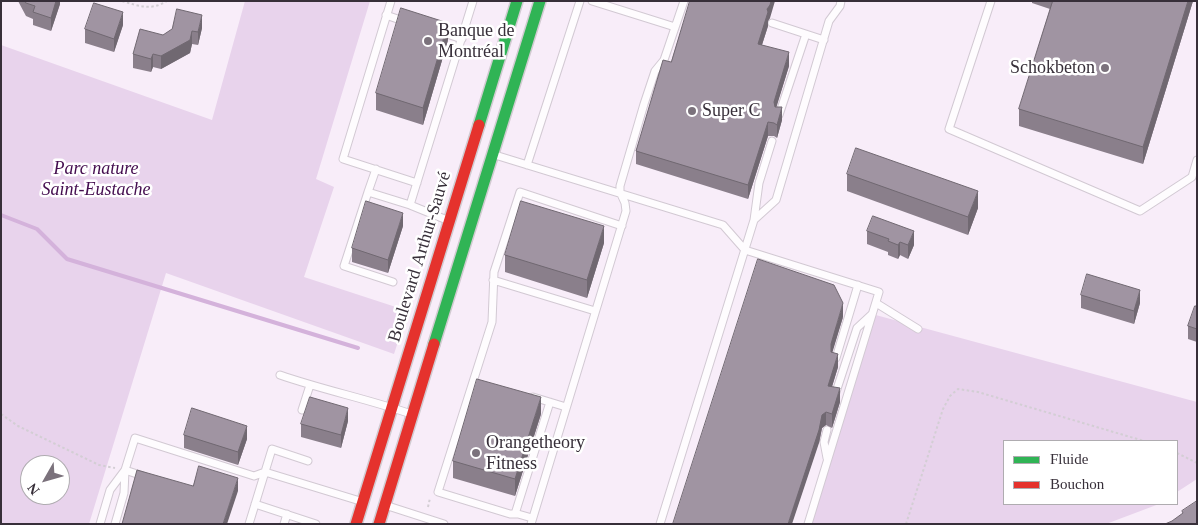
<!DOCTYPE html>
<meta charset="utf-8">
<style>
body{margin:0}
#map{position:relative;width:1198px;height:525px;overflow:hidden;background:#f8edf9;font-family:Georgia,serif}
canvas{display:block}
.frame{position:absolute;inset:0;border:2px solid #372f39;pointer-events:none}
.legend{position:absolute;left:1003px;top:440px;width:175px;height:65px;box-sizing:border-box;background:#fff;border:1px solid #afacb0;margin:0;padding:6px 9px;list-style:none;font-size:15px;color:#372f39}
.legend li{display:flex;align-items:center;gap:10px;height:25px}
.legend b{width:25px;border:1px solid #afacb0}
.north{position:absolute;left:20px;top:455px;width:50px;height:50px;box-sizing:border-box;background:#fff;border:1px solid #afacb0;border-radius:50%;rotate:232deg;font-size:14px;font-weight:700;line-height:20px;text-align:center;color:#372f39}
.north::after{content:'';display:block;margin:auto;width:18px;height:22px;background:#7b727c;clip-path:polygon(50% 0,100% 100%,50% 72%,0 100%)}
</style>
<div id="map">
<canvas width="1198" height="525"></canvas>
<div class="frame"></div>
<ul class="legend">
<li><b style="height:6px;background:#30b455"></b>Fluide</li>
<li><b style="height:6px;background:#e5322d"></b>Bouchon</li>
</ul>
<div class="north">N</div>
</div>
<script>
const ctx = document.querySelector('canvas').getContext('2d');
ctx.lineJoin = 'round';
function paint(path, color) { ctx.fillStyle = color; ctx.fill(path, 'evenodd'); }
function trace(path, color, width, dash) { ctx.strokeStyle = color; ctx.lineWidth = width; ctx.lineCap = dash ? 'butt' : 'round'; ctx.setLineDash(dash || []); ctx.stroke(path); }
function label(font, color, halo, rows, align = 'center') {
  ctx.font = font + ' Georgia,serif'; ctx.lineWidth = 5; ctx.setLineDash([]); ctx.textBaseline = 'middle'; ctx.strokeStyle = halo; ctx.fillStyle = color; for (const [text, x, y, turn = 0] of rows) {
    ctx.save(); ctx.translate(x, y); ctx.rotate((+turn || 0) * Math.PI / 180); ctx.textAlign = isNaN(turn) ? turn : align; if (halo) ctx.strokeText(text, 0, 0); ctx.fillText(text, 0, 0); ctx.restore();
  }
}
paint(new Path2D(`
 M245,1H370L316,179L334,187L304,277L408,311L394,354L166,273L89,524H1V45L212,120ZM30,465H60V495H30Z
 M872,314L1197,402V479L1177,492V441H1004V504H1159L1106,524H805Z`), '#e8d3ec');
trace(new Path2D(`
 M1,215L37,229L67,259L358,348`), '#d4b2db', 4);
const lane = new Path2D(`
 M391,1L343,159L417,183
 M592,1L675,27
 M991,1L949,129L1140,211L1192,177L1197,160
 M386,15L406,22
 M772,23L824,40
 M441,32L462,39
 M779,115L806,34
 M495,155L723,225L745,250L879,292L808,524
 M527,165L580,1
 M368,192L376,169
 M410,205L447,220
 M754,220L759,183L772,141
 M493,280L595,311
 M393,282L344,266L368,192L410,205L473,1
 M876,303L918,329
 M836,358L858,285
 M280,375C323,390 368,399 411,414
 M835,395L857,328L871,315
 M533,397L566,407
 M302,410L310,385
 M827,430L824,442L827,458
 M143,476L125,470L135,438L254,476L265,472L360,501
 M255,504L316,524
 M388,506L444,524
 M515,514L550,402
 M532,518L518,514H510L438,492L492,322L494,272L520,192L622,226
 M100,524L110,490L125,470
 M115,524L124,493L125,470
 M249,524L272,449L308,461
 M284,524L287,514
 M531,524L626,211L625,203L620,192V186L644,104L655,71L664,60L684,1
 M660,524L754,220L776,200L829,21L840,6L841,1`);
const fast = new Path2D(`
 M479,125L517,1
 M434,344L540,1`);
const jam = new Path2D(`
 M356,524L479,125
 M379,524L434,344`);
trace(lane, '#d2c9d3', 9);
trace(fast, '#d1cbd1', 14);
trace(jam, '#d1cbd1', 14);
trace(new Path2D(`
 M122,1C139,6 151,11 167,1
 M1,414L18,426L99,465L115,468
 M1177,453L1197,463
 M428,507L430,498
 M906,524L943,409L950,396L958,389L978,392L1144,441`), '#d3ced4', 2, [2.5, 2.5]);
trace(lane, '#fefcfe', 7);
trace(fast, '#30b455', 11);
trace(jam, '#e5322d', 11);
paint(new Path2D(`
 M18,1H60V4L51,31L33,25V19L26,16Z
 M1032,1H1193L1143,164L1019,126V109L1050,9L1032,3Z
 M770,18L768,21V26L762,45L789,66L776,107L782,120L777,138L774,136H768L748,199L636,164V151L671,62Z
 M123,25L114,52L85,43V29Z
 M202,28L198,45L192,44L190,53L161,69L153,67L151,72L133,68V54L163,35Z
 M448,40L423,125L376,110V93Z
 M847,174L978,208L968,235L847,191Z
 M403,226L388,273L352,262V248Z
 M867,231L914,245L908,259L900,255L898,259L888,255V252L867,244Z
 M604,243L587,298L505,272V255Z
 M1081,295L1140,303L1134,324L1081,308Z
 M1197,306V342L1188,339V326Z
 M843,317L832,352L838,367L832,387L840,402L832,428L826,425L822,428L819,443L673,524Z
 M541,414L515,496L453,478V461Z
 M348,421L341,448L301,437V424Z
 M184,435L247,439L238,465L184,448Z`), '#8a7f8b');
paint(new Path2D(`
 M56,1H60V4L51,31V18Z
 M771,1H775L770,18L768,21V26L758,57V44L767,9Z
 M1188,1H1193L1143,164V147Z
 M123,12V25L114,52V39Z
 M202,15V28L198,45V32Z
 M448,23V40L423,125V108Z
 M192,31V44L190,53L161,69V56Z
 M789,52V66L774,115V102Z
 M153,54V67L151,72V59Z
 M782,107V120L777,138V125Z
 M768,122V136L748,199V185Z
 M978,191V208L968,235V217Z
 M403,213V226L388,273V260Z
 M604,226V243L587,298V280Z
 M914,231V245L908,259V245Z
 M900,242V255L898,259V245Z
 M1140,290V303L1134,324V311Z
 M843,303V317L831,357V344Z
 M838,354V367L828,399V386Z
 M840,388V402L832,428V414Z
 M541,397V414L515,496V479Z
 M348,408V421L341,448V435Z
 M826,412V425L822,428L819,443L792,524H788L822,415Z
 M247,426V439L238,465V452Z
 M238,478V491L227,524H223Z`), '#706871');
const building = new Path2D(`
 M25,1H56L51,18L33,12L35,6L26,3Z
 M690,1H771L770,5L767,9L768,12L758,44L789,52L774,102L775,107H782L777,125L774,123L768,122L748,185L636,151L663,60L671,62Z
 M1053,1H1188L1143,147L1019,109Z
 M94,3L123,12L114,39L85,29Z
 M401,8L448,23L423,108L376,93Z
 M177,9L202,15L198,32L192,31L190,40L161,56L153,54L151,59L133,54L140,29L163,35L172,29Z
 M856,148L978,191L968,217L847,174Z
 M366,201L403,213L388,260L352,248Z
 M521,201L604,226L587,280L505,255Z
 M873,216L914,231L908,245L900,242L898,245L888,241L889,239L867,231Z
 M758,259L834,285L843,303L831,344V352L838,354L828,386L840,388L832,414L826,412L822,415L819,430L788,524H673Z
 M1087,274L1140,290L1134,311L1081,295Z
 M1195,306H1197V329L1188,326Z
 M477,379L541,397L515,479L453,461Z
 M310,397L348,408L341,435L301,424Z
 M192,408L247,426L238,452L184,435Z
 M199,466L238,478L223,524H122L137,470L193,486Z
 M1197,501V524H1165L1172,521L1183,513L1182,511Z`);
paint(building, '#a094a2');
trace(building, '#706871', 1);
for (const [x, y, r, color] of [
 [428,41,5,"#7b727c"],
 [1105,68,5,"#7b727c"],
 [692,111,5,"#7b727c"],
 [476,453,5,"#7b727c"]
]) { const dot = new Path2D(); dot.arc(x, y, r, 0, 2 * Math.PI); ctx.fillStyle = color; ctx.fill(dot); trace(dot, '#fff', 2); }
label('18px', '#372f39', '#fff', [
 ["Banque de",438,31],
 ["Montréal",438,52],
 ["Schokbeton",1095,68,"right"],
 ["Super C",702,111],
 ["Orangetheory",486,443],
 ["Fitness",486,464]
], 'left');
label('italic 18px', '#440d4f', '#fff', [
 ["Parc nature",96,169],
 ["Saint-Eustache",96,190]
]);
label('18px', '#372f39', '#fff', [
 ["Boulevard Arthur-Sauvé",420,257,-73]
]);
</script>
